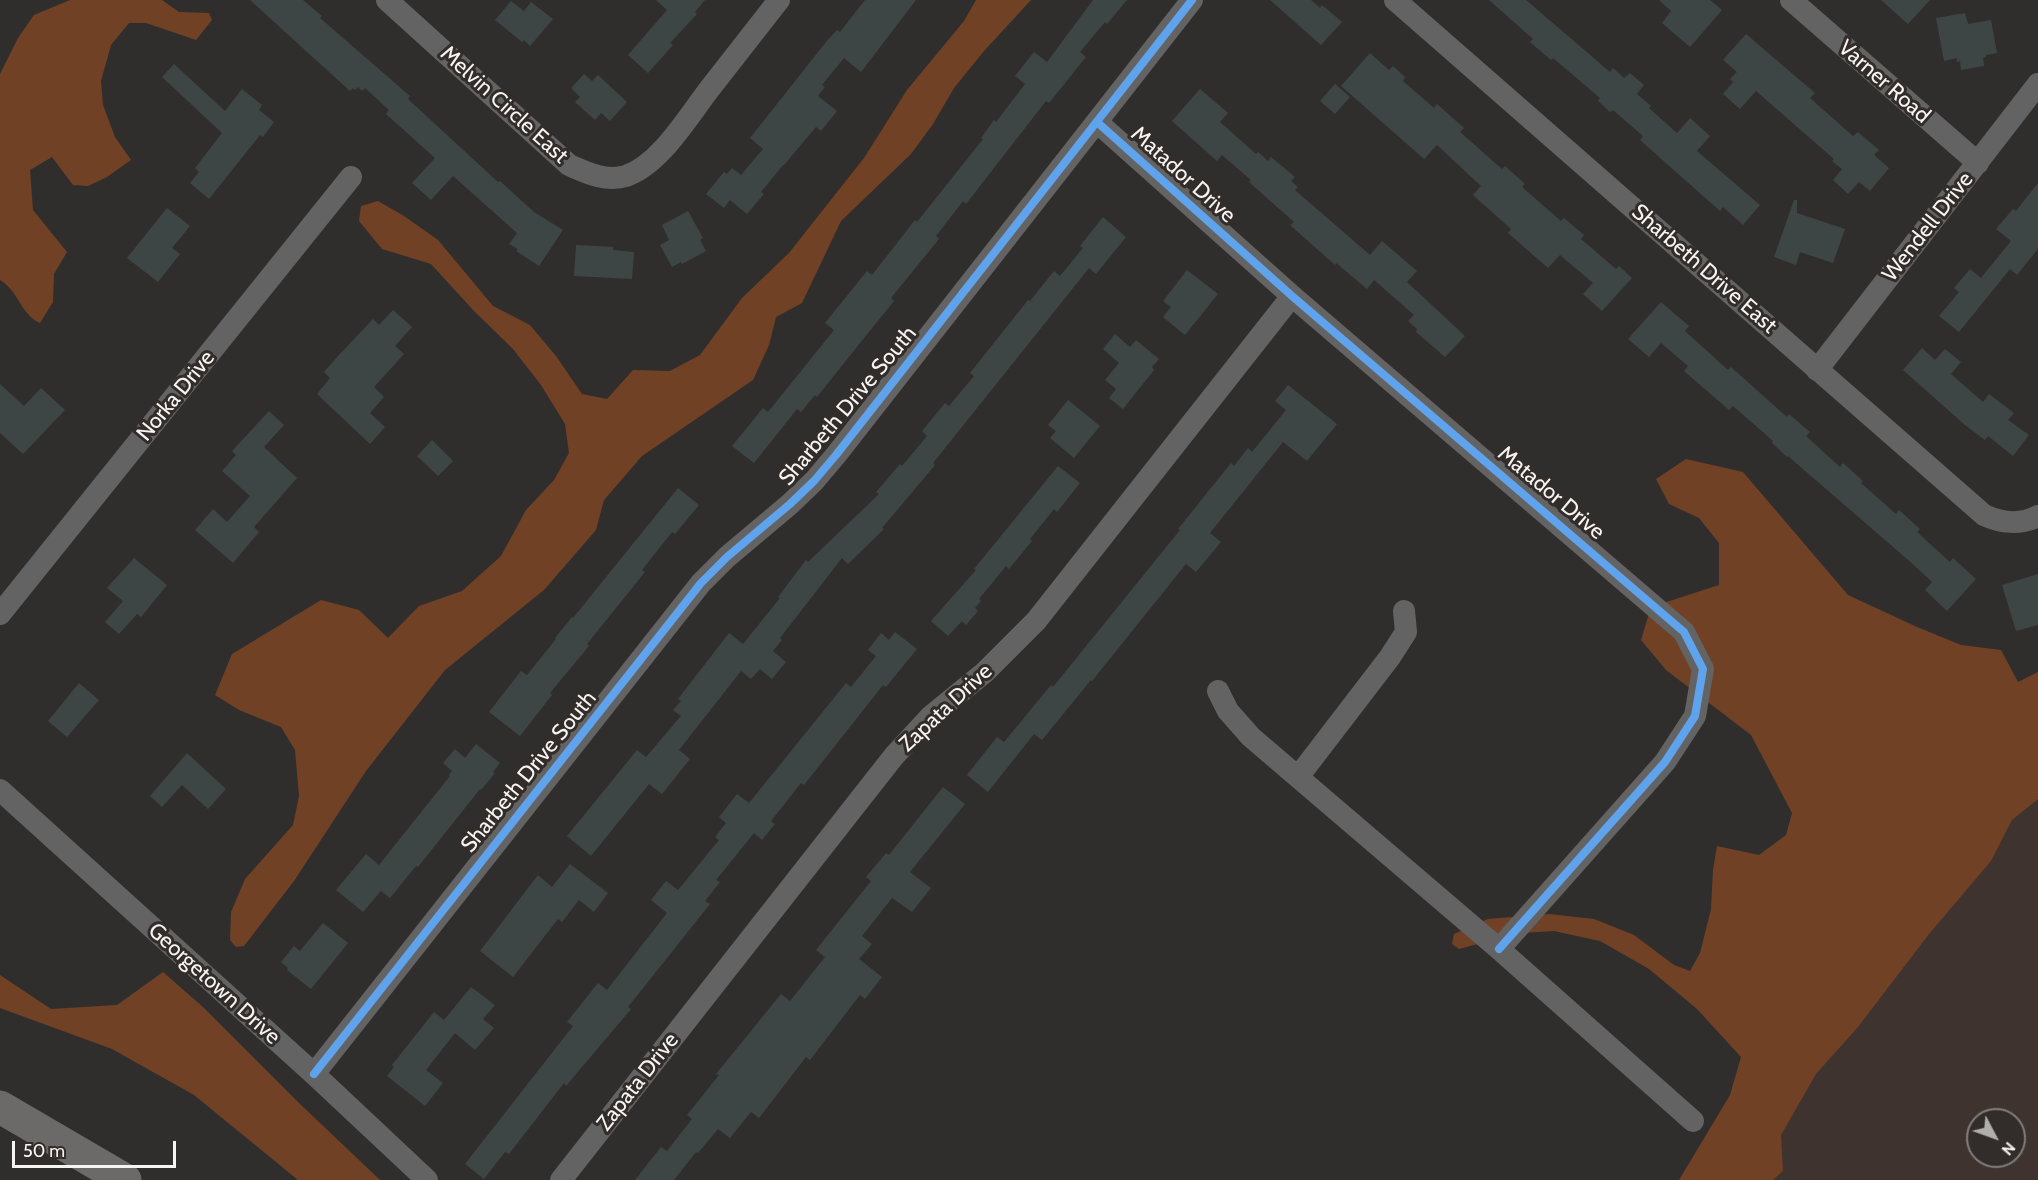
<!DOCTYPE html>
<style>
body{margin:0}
#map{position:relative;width:2038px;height:1180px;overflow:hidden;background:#302e2c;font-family:Cabin,sans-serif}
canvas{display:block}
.north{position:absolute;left:1966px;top:1108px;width:60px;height:60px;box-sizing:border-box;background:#322d2a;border:2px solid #817d7a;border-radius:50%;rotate:131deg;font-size:16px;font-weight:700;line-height:24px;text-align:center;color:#f7f4f2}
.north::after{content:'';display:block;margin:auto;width:21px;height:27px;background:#b1afad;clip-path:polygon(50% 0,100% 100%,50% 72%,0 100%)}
.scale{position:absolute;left:12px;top:1141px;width:164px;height:27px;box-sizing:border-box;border:3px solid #f7f4f2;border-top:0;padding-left:8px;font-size:18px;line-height:21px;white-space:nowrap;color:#f7f4f2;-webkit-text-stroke:4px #322d2a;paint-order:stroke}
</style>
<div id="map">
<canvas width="2038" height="1180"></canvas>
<div class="north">N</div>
<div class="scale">50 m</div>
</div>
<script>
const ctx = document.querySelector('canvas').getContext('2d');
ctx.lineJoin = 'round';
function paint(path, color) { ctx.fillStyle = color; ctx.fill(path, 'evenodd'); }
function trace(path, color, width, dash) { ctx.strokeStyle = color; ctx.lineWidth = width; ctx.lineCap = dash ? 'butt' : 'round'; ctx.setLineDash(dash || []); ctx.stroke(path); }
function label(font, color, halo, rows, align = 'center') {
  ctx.font = font + ' Cabin,sans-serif'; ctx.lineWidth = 6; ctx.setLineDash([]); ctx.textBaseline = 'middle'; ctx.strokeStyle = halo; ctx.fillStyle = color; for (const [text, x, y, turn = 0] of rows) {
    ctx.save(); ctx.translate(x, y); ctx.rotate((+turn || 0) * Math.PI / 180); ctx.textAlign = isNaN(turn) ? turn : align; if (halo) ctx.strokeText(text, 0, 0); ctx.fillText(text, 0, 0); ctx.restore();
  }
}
paint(new Path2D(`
 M2038,737V1180H1696ZM1978,1120H2014V1156H1978Z`), '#3e332e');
paint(new Path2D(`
 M70,0H162L179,12L209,13L212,20L196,40L146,23H129L111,45L101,81L103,105L115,137L131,160L107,177L88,186L73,185L52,157L30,170L33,210L67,252L54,274L53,302L40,323C21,315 18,290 0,280V74L18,38L34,15Z
 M976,0H1031L984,51L954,88L933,124L911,154L841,221L802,303L776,317L769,345L753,380L642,456L604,500L596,530L544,590L445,670L366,771L294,881L244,946L236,947L230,940L231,912L245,879L293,825L299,796L295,750L281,727L239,710L215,695L232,654L321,600L359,610L388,638L419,606L462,591L501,556L526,510L554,480L569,453L565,424L541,385L513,349L474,311L431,264L382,249L359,221L361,206L378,201L404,216L438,240L493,306L530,325L556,356L582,394L607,399L633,370L670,371L700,355L742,298L789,253L864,158L907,90L964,21Z
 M1686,459L1743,472L1848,595L1917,627L1961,645L2001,650L2018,682L2038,672V799L2012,820L1991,861L1929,934L1858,1027L1816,1074L1781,1135L1783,1171L1773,1180H1679L1730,1095L1741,1057L1697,1009L1649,969L1600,941L1554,931L1504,934L1489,941L1459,949L1452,944L1454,934L1488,919L1549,914L1594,919L1634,935L1674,965L1690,971L1700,953L1711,909L1713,870L1717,846L1759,855L1786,835L1792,813L1751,735L1666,670L1641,640L1651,607L1719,585V543L1699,518L1669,504L1656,479Z
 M163,972L203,1007L299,1103L380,1180H298L194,1095L112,1049L0,1008V975L51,1009L117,1005Z`), '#714126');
paint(new Path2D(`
 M250,0H303L322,16L320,18L410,96L408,99L498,182L500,181L534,212L563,230L539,266L516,251L518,249L509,244L517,233L453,176L431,200L412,183L435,158L386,114L389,110L365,88L362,91L358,87L355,90L353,88L350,91Z
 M656,0H705L695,12L697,14L670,43L673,45L648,73L628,55L667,10Z
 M865,0H916L861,72L844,58L822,85L825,87L818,96L837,111L821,131L816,127L784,165H783L761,192L764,194L747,214L730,200L724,208L706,194L724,172L727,174L732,168L741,175L763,149L750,138L826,42L837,30L840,32Z
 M1093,0H1127L1107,24L1105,22L1080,52L1086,57L1049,103L1046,101L966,204L963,201L936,236L939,239L891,298L894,301L856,348L817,397L815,395L801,412L797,409L754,463L732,446L763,408L768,412L834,330L825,323L867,271L872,275L915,220L917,222L983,139L981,138L994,120L996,122L1025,84L1015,76L1034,52L1047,62Z
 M1270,0H1311L1320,8L1322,5L1342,22L1321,45Z
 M1489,0H1526L1610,72L1613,68L1624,78L1630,73L1644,85L1637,94L1651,106L1649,108L1677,133L1690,118L1710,136L1697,151L1760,205L1743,225L1723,207L1720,211L1640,140L1643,136L1613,110L1610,112L1598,101L1600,98L1553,58L1551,60L1530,42L1533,39Z
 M1659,0H1710L1722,10L1690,47L1662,23L1671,11Z
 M1881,0H1930L1908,24Z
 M511,1L524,11L531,2L553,19L530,46L524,40L522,42L495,20Z
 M1965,13L1968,24L1991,20L1997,53L1986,55V57L1983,58L1984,66L1961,70L1960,61L1957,62V58L1944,61L1936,18Z
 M1746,34L1815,93L1810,98L1853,136L1858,132L1879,150L1874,155L1889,168L1870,191L1859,182L1848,194L1833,180L1842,169L1832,161L1834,159L1756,91L1740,109L1723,94L1733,82L1730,79L1737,72L1723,60Z
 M1370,53L1389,70L1393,66L1405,77L1403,81L1434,108L1437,104L1464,128L1460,132L1502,169L1505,166L1525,184L1522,187L1561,221L1564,218L1584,235L1581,239L1616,269L1619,266L1632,278L1602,311L1583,294L1593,283L1560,255L1548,268L1508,233L1511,229L1473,195L1481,186L1437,145L1424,159L1341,86Z
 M174,64L225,111L242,89L262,105L259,110L274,122L263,137L260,135L209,199L190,183L199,172L195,168L222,133L162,77Z
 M584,74L592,81L598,75L627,102L610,121L601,113L595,120L575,102L580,97L571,88Z
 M1335,84L1350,97L1335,114L1320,101Z
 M1200,89L1228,113L1220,122L1256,154L1258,152L1268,161L1271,157L1295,177L1291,181L1298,187L1295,190L1370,255L1382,241L1417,271L1407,282L1465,336L1445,357L1416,332L1417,329L1408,321L1414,315L1374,280L1367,289L1336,263L1335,265L1290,225L1294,222L1249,182L1251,180L1222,155L1217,161L1172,121Z
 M2038,183V249L2017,275L2010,269L1959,332L1939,316L1959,292L1954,288L1970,269L1981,278L2011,241L1996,229L2013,209L2016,211Z
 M1794,200H1797V213L1845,229L1833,263L1800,252L1796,265L1774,257Z
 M167,208L190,226L172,248L180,254L158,282L127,258Z
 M688,211L703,238L700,240L706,251L682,264L681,262L672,267L660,245L669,240L662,225Z
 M1103,217L1126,237L1096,274L1089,268L933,463L935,465L882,528L884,529L848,564L842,558L780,638L782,640L773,651L786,662L772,679L760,669L751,679L741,671L679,750L690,759L662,794L649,784L591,856L567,836L637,750L646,757L681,716L673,710L681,701L678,699L729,633L743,644L780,598L778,597L806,560L808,562L879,494L876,492L900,464L902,466L927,436L922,431L945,403L949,406L974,376L970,373L1028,300L1030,301L1054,271L1060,276L1083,248L1080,246Z
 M576,245L613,247V250L634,252L632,279L574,276Z
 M1187,270L1218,294L1185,335L1163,317L1171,307L1163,301Z
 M1661,302L1689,326L1685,331L1728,370L1731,367L1787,417L1789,414L1810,432L1806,436L1840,467L1843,463L1863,481L1861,483L1896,514L1899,510L1920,529L1917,532L1950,562L1953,558L1976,579L1947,611L1925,590L1932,582L1915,566L1788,456L1787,457L1772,443L1773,441L1733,406L1729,410L1684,371L1688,366L1661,343L1649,357L1628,339Z
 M393,310L412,327L395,346L404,354L374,387L384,397L370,413L385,427L370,444L317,394L330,378L324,372L339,355L373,319L379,325Z
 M1115,334L1130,347L1136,340L1159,359L1152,367L1154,370L1123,409L1109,398L1116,389L1105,380L1119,363L1103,349Z
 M1922,348L1935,360L1945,349L1961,362L1951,374L1983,402L1989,394L2014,413L2008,420L2029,435L2013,456L1988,436L1985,440L1965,425L1903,370Z
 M0,384L24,406L41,388L65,410L23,454L0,433Z
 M1288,385L1337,424L1307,461L1283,442L1210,533L1221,542L1196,572L1186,564L1092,681L1091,680L1042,740L1034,734L988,792L967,775L997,737L1004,742L1051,685L1053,687L1180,530L1178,529L1231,463L1234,466L1248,448L1252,452L1286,410L1275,401Z
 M1068,400L1100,426L1074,458L1050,438L1056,431L1048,425Z
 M269,411L284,425L264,447L297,478L254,527L259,532L233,563L195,530L213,509L227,522L250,496L222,471L236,455L232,451Z
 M432,440L453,461L438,476L417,456Z
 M1058,466L1080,483L1057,512L1054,509L1030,539L1032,541L1009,569L1006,566L979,599L981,601L975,608L978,611L966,625L962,621L948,636L931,621L976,570L974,569Z
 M678,488L699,505L675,534L672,532L642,570L645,572L587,644L589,646L550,693L552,695L520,736L489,712L521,671L527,675L556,639L555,638L572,617L573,618Z
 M134,558L167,585L141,617L137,614L119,634L105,622L123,601L107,588Z
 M2038,574V625L2016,631L2002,585Z
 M895,632L917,649L886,687L883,685L804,785L801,783L771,821L775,824L762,840L754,833L716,880L720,882L705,901L710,904L628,1007L631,1009L566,1086L564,1083L509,1154L505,1152L484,1179L465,1164L573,1026L567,1022L598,983L607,990L667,913L651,900L666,881L678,890L719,840L715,837L726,823L719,817L737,794L749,803L846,683L851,687L876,656L868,650L881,633L889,640Z
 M79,683L99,700L67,737L48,721Z
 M476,744L500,763L493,772L495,773L481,790L480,789L418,867L416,866L390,898L381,891L363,912L336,890L366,854L379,865L450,776L449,775L452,771L443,763L455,749L465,758Z
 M187,753L226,789L208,809L182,785L162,807L150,796Z
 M943,787L965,804L910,872L931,888L912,912L892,898L862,936L872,944L859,959L882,977L865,999L860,995L810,1060L806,1057L759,1118L751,1112L730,1138L718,1129L698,1153L696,1152L674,1180H635L661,1147L667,1151L692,1119L687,1115L719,1075L716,1074L781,994L790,1001L825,957L816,950L871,881L866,877L886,853L889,855Z
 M570,864L608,893L594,912L579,900L562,922L558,919L513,977L480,951L538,875L552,887Z
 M323,923L348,943L311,989L287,970L288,968L281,962L294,946L300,951Z
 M471,987L495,1005L483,1019L494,1028L475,1050L455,1033L426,1070L443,1083L425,1106L387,1076L394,1067L392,1065L434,1012L444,1020Z`), '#3e4645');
trace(new Path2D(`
 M387,0L569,165C587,173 606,182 626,176C661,164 689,115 711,87C734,58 756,29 779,0
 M1395,0L1984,515C2001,523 2021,525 2038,516
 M1791,0L1978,163
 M1097,122L1292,296L1684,632L1703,669L1695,716L1665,762L1499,949
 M1817,370L2038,84
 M0,614L351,177
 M1218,691L1228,711L1251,737L1499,949L1693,1121
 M1298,777L1390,657L1406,632L1404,611
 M0,790L314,1074L427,1180
 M314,1074L701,583L727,557L790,504L814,481L836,455L1192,0
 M561,1180L894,756L931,716L985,672L1036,621L1292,296`), '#646363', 22);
trace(new Path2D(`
 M0,1107L125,1180`), '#6c6a68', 33);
trace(new Path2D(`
 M1097,122L1292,296L1684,632L1703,669L1695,716L1665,762L1499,949
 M314,1074L701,583L727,557L790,504L814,481L836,455L1192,0`), '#60a3ed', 8);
label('22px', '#f7f4f2', '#322d2a', [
 ["Varner Road",1884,82,41],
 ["Melvin Circle East",504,105,42],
 ["Matador Drive",1183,175,42],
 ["Wendell Drive",1928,227,-52],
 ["Sharbeth Drive East",1704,269,41],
 ["Norka Drive",176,396,-51],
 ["Sharbeth Drive South",848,406,-50],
 ["Matador Drive",1551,493,40],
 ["Zapata Drive",946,708,-43],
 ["Sharbeth Drive South",529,772,-51],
 ["Georgetown Drive",214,984,42],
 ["Zapata Drive",638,1082,-52]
]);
</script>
